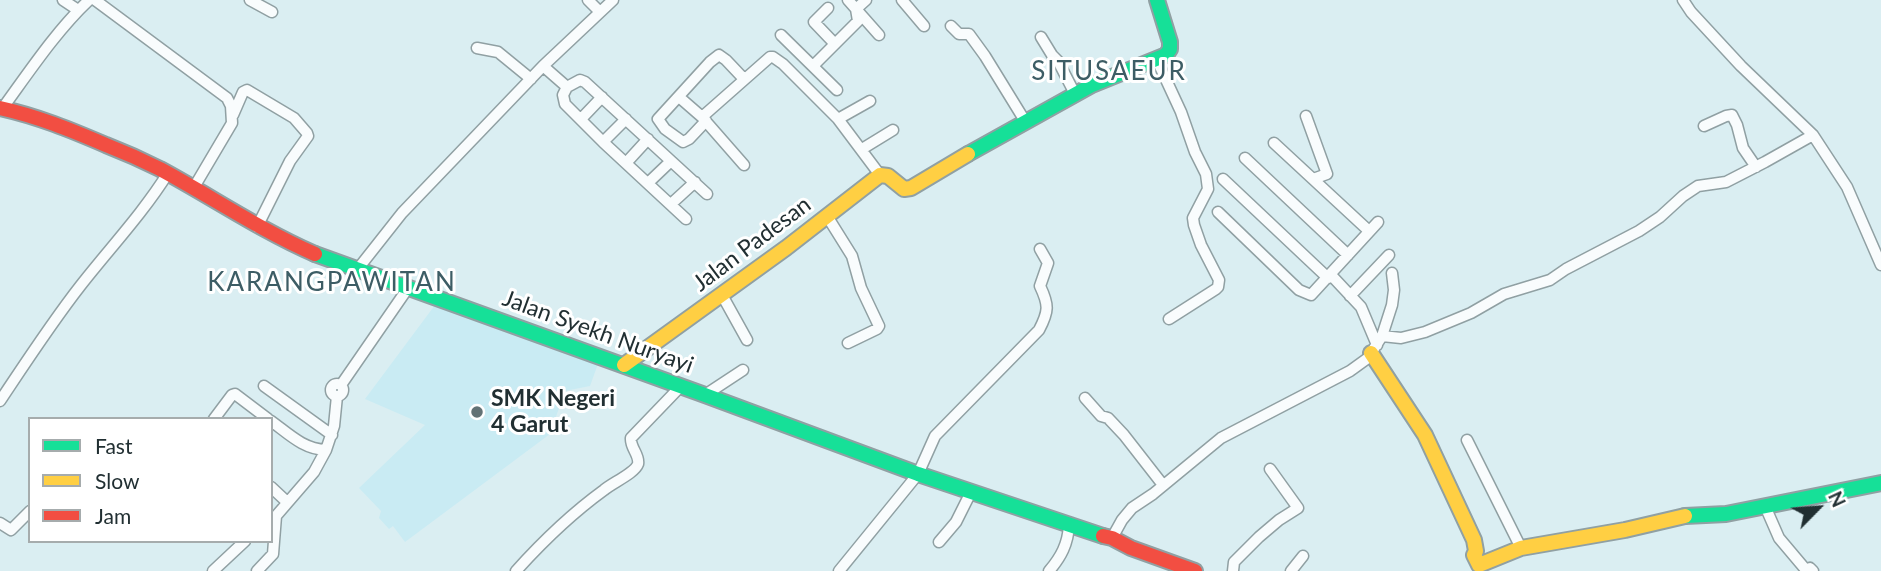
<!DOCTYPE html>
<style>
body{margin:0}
#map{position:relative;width:1881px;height:571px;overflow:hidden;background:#daeef2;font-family:Lato,sans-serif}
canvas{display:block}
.legend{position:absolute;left:28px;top:417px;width:245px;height:126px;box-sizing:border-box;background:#fff;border:2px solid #a6acad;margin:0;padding:9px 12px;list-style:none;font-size:21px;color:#212f32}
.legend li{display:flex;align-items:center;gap:14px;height:35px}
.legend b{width:35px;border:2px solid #a6acad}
.north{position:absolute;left:1783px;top:473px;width:70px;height:70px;-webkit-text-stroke:5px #fff;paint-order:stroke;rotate:65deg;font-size:19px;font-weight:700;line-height:28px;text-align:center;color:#212f32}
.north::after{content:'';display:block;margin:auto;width:24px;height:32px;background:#212f32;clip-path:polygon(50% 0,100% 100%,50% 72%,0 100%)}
</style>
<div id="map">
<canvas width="1881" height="571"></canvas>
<ul class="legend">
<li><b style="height:9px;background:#16e098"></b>Fast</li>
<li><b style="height:9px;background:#ffcf43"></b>Slow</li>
<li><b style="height:9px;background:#f24e42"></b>Jam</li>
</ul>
<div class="north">N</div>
</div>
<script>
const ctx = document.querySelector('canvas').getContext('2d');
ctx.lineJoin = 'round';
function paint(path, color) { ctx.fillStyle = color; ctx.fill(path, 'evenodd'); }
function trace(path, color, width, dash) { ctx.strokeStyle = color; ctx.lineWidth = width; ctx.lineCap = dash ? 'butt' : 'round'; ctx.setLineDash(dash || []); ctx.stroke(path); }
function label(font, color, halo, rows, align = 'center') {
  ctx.font = font + ' Lato,sans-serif'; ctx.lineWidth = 6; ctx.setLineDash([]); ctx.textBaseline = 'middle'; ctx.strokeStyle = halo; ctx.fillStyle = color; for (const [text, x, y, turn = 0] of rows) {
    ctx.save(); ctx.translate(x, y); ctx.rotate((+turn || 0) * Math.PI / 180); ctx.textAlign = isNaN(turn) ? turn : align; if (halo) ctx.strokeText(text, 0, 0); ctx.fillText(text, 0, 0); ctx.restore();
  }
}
paint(new Path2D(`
 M435,305L599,361L590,386L565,391L550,434L405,542L393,526L389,529L379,518L381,511L359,488L425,425L365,399Z`), '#c9ebf3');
const street = new Path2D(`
 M63,0L78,10
 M95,0L227,98L231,106L232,123L193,189
 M250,0L272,12
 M588,0L600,12
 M848,0L879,35
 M902,0L924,26
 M1683,0L1691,12L1741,66L1813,135L1847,187L1881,265
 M828,8L814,22L835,44
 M951,26L959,34H969L985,56L1025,121
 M781,35L837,90
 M1041,37L1052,55L1058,61L1075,94
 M477,48L498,52L531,79
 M1156,58L1181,112L1195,152L1206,174L1208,189L1193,218L1194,225L1201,245L1219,280L1218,287L1216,289L1169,319
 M543,66L567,87L563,95L565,104L603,142L686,219
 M813,66L858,21L856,9L866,0
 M567,87L580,80L585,82L707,194
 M679,97L702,117L744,165
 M870,101L838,119L880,175
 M2,109C29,72 56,31 89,0
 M233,115L243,92L247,90L294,118L307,133L308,136L290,161L257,227
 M1306,116L1327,174L1313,179
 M702,117L770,57H773L783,64L838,119
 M581,119L602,97
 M706,121L689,139L683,142L665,129L658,119L710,62L719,55L726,60L744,79
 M1704,126L1726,116L1732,115L1737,125L1743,148L1756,167
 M603,142L626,119
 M1274,143L1369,231
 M862,149L893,130
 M1245,158L1348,255
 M626,163L648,139
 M1223,179L1328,278
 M648,183L671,161
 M671,204L695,182
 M1218,212L1299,290L1311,295L1378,222
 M827,216L852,256L861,288L879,326L877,329L848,343
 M357,270L402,213L543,66L613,0
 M1331,275L1361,307L1377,345
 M722,295L747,340
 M1350,296L1389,255
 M1382,336L1401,338L1425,332L1471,313L1504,294L1550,280L1566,269L1639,231L1660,217L1683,196L1698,186L1726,182L1765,162L1813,135
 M331 390a6 6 0 1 1 12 0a6 6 0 1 1-12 0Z
 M341,385L408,288
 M264,386L332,435
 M705,395L743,370
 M1085,398L1101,416L1108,418L1124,435L1163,485
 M0,401C26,362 52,322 81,285C110,248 143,213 168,173
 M214,419L232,395L235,394L268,419
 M271,421C289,434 303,449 326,450
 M1467,440L1521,548
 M271,487L287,502
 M1765,506L1779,538L1806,570L1810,568L1813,571
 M0,523L11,530L30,511
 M1112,538L1122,520L1132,508L1153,494L1221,438L1350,371L1368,358L1382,336L1392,305L1394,290L1392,273
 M939,542L956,522L971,492
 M213,571L245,541
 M257,571L273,554L276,516L314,472L326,450L334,426L337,396
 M516,571C543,541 571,514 604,490C612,483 635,473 638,464C640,455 630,448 631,438L681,386
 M839,571L918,474L935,436L1039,330C1049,311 1049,305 1040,286L1048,263L1040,249
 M1049,571C1061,557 1068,544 1069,525
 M1233,571L1234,562L1259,537L1279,520L1298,508L1270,469
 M1291,571L1303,556`);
const fast = new Path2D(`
 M968,154L1092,85L1166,55L1170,49V42L1157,0
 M315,254L705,395L918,474L1103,536
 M1685,516L1726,514L1881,483`);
const slow = new Path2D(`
 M1371,353L1425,435L1474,540L1476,551L1474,555L1479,565L1521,548L1625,530L1685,516
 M624,365L786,248L880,175L888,176L904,189L911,188L968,154`);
const jam = new Path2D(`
 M0,108C37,116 71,130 106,145C124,152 142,160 160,169C212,197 260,230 315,254
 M1103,536L1112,538L1131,548L1195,571`);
trace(street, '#90a0a3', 13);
trace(fast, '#90a0a3', 18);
trace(slow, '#90a0a3', 18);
trace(jam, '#90a0a3', 18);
trace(street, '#f9fcfd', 10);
trace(fast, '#16e098', 14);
trace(slow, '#ffcf43', 14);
trace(jam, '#f24e42', 14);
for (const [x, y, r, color] of [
 [477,412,7,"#627275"]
]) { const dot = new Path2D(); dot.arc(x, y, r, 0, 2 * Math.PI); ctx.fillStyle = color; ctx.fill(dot); trace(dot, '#fff', 2.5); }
label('23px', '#212f32', '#fff', [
 ["Jalan Padesan",752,244,-37],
 ["Jalan Syekh Nuryayi",598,332,20]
]);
label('bold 23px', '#212f32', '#fff', [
 ["SMK Negeri",491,399],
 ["4 Garut",491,425]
], 'left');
ctx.letterSpacing = '2px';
label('26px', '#3d5d65', '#fff', [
 ["SITUSAEUR",1109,72],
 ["KARANGPAWITAN",332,283]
]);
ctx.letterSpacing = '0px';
</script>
